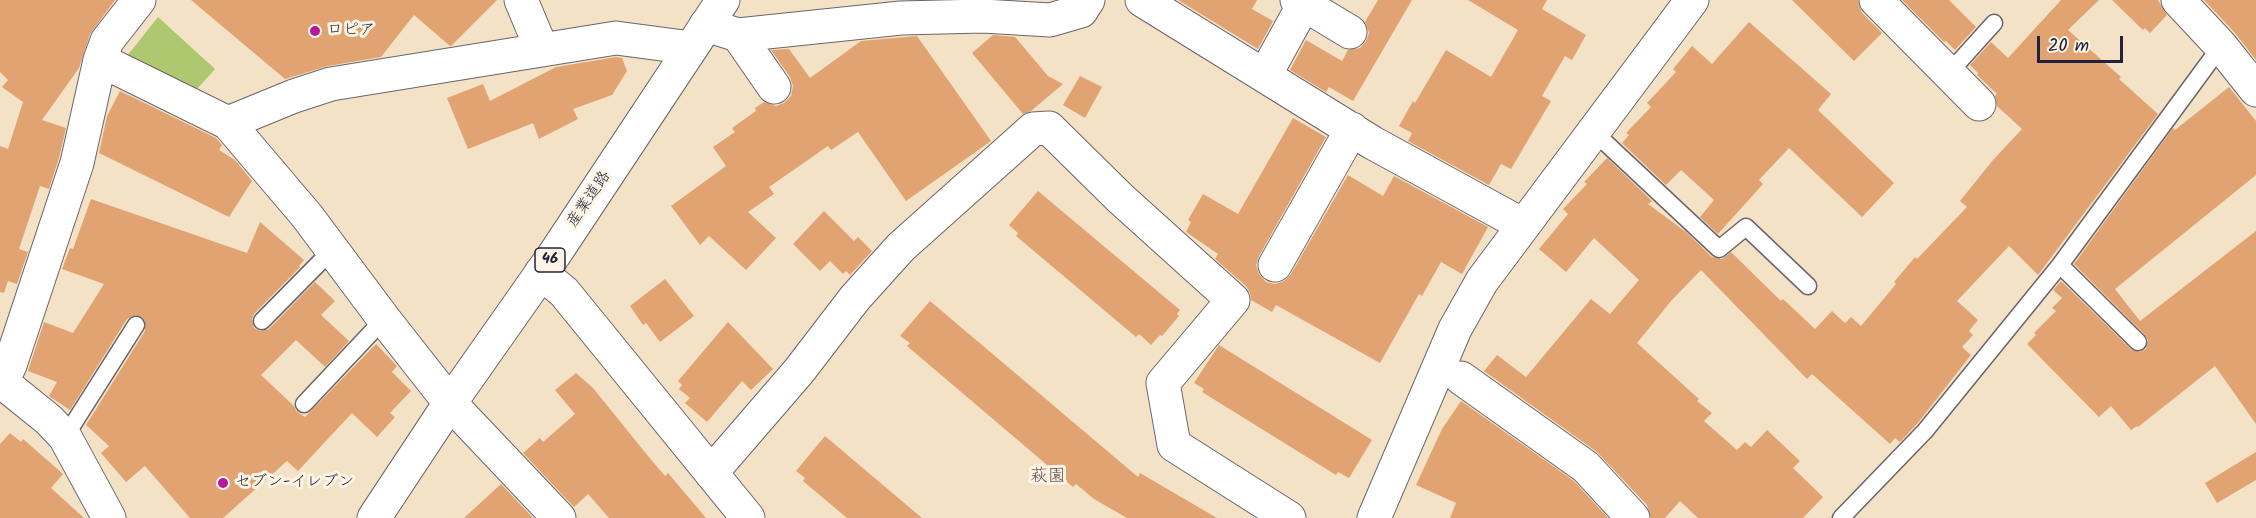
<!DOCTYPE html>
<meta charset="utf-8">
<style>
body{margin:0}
#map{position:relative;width:2256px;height:518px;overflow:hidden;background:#f3e2c5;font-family:Kalam,sans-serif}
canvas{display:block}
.scale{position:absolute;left:2037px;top:36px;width:86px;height:27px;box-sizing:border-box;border:3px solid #22223b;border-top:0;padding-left:8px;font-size:18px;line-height:21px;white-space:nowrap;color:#22223b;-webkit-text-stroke:4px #fcf5e5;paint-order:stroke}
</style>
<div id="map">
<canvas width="2256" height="518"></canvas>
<div class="scale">20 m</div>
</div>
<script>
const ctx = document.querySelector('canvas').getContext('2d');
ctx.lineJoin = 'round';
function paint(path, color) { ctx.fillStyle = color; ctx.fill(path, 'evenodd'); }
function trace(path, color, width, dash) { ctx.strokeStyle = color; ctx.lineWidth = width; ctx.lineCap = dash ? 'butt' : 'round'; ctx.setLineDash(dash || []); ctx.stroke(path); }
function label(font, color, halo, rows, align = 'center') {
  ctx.font = font + ' Kalam,"Klee One",sans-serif'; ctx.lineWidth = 6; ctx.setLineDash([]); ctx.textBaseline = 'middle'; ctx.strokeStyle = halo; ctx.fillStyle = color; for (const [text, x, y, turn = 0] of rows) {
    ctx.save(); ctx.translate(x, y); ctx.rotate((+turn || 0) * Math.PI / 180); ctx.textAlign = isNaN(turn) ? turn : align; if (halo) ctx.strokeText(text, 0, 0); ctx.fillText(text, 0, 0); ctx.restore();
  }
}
paint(new Path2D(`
 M158,17L215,69L197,89L127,56Z`), '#adc86e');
paint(new Path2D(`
 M0,0H115L90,34L79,68L42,120L66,128L59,158L49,189L40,186L19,249L28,252L17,284L8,281L4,293L0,292V146L8,149L23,102L2,87L8,80L0,72Z
 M191,0H497L452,45L450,46L414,15L381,57L328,66L285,79Z
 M1178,0H1257L1252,9L1273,21L1258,49Z
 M1378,0H1412L1353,101L1329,87L1326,92L1290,70L1306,40L1342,61L1348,50L1360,48L1366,41L1369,33L1365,22Z
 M1468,0H1547L1542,9L1586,35L1572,60L1565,56L1542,96L1551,101L1511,169L1501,164L1489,185L1408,141L1412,133L1399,126L1413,101L1415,103L1446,50L1491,77L1518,30Z
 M1792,0H1858L1862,13L1882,33L1854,61Z
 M1902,0H1949L1976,27L1955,50L1946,41L1944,42Z
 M2061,0H2099L2068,30L2121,77L2119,79L2158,114L2038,275L2009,246L1957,301L1978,320L1969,331L1973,335L1962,347L1971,355L1917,424L1900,442L1895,438L1890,444L1812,374L1807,379L1701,270L1671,301L1637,343L1699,399L1697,401L1712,413L1704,421L1737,450L1745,442L1751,447L1767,430L1800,461L1793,468L1823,497L1803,518H1698L1680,501L1665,518H1651L1647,505L1597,452L1484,371L1497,355L1526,377L1591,299L1610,314L1639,280L1594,238L1566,272L1539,249L1568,214L1563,209L1587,184L1584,182L1607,158L1652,201L1648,204L1686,232L1712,257L1722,259L1731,252L1781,301L1783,299L1815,329L1832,311L1845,323L1851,317L1861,326L1896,284L1894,282L1915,257L1917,259L1967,207L1960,201L1993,160L2022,129L1997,106L1995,96L1997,94L1977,75L1978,73L1970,65L1991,42L2008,58Z
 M2112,0H2158L2167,15L2150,33L2145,28L2143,30Z
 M2204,0H2256V60L2235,33Z
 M1749,22L1831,94L1818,110L1894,183L1862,217L1789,148L1759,180L1763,184L1718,234L1700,217L1714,200L1681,170L1666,185L1622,143L1629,135L1626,133L1651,107L1647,103L1676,72L1673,69L1692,46L1712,64Z
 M993,35L1015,37L1048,76L1063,84L1031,111L1023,114L972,53Z
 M917,36L991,141L906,201L858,132L831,150L828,146L769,187L774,194L748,212L776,238L746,270L709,236L700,245L671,206L726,166L713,147L735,132L732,128L756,111L755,108L764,102L776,106L784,103L791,96L793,86L790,77L771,50L789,49L810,78L861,41Z
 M616,57L622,58L627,71L612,95L573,109L578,119L539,139L533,123L468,149L447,98L483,84L490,101L556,67Z
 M1080,76L1102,87L1085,118L1063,105Z
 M2229,87L2256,121V175L2115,289L2140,321L2256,231V424L2215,366L2138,427L2137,426L2131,430L2111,406L2099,417L2027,344L2036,335L2034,333L2056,311L2052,308L2062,298L2053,290L2061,281L2131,349L2140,352L2146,349L2148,340L2145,335L2074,264L2173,128L2175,130Z
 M120,91L216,138L222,145L219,150L235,160L252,181L229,217L99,153L107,116Z
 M1293,118L1326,137L1259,256L1256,265L1259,274L1266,282L1275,284L1284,281L1291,274L1348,175L1383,196L1394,176L1488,227L1462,274L1441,262L1422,296L1419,294L1380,363L1276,305L1272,312L1251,300L1250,293L1246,286L1215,259L1218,254L1186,232L1191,222L1188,220L1203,194L1238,214Z
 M1038,191L1180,310L1177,314L1179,316L1162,336L1160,335L1151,345L1139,334L1136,337L1016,236L1018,233L1009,225Z
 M91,199L247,253L260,222L304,260L299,266L300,267L254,314L252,319L254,328L260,331L269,329L315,282L335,301L321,315L349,341L325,367L296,340L261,375L294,406L296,411L305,417L376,344L397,366L392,372L411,391L390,413L395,417L377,437L352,413L298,471L287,461L223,518H190L145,466L126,482L101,453L109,446L86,425L145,331V320L136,315L127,319L70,410L49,396L57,382L28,371L44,322L73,333L104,284L62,269L70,248L73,249Z
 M824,211L854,241L858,237L872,251L850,275L846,271L843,274L830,261L820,271L793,244Z
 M665,279L694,316L660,342L646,323L643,325L630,306Z
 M930,301L1138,477L1140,473L1217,518H1127L1094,499L1076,484L1073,487L907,346L910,343L900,336Z
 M728,322L773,369L751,390L742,381L707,422L685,403L690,398L679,389L682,385L678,381Z
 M1219,345L1372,440L1349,478L1338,472L1336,475L1202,392L1204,389L1194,383Z
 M576,373L593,388L648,456L665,476L668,473L706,518H609L588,494L574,507L523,453L540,438L543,442L575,414L555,390Z
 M1461,401L1574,481L1608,518H1450L1456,503L1416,485L1442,429Z
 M10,433L21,442L23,439L63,474L51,488L84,518H0V444Z
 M825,436L922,518H847L803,481L805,478L796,471Z
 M2256,452V480L2217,503L2205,483Z
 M501,484L533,518H464Z`), '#e2a373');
const lane = new Path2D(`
 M1948,74L1994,23
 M1593,131L1719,249L1746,227L1808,286
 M2060,265L2138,342
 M262,321L332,250
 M304,404L384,319
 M65,437L136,325
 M1841,518L1925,431L2060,265L2221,46`);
const street = new Path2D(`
 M521,0L542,50
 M1142,0L1373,143L1523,225
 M1297,0L1350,32
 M1876,0L1979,104
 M2178,0L2221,46L2256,90
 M706,25L738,35L901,18L983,16L1050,20L1081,11L1088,0
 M738,35L774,87
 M100,60L228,123L294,96L331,84L616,38L691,48
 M1265,75L1304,4
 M228,123L307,216L384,319L450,403L559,518
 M1275,265L1352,129
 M541,273L564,292L748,518
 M1461,378L1586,467L1633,518
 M0,381L2,382L10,365L77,163L100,60L107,41L139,0
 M0,385L2,382L49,420L65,437L109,518
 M711,473L799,371L855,298L901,247L1033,129L1049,128L1120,198L1233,300L1163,383L1174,445L1289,518`);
const secondary = new Path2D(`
 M1374,518L1455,329L1482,281L1692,0`);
const primary = new Path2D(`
 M374,518L450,403L554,255L723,0`);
trace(lane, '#6b656b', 19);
trace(street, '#6b656b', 35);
trace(secondary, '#6b656b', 35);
trace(primary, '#6b656b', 35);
trace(lane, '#fff', 16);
trace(street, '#fff', 33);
trace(secondary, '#fff', 33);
trace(primary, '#fff', 33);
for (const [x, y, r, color] of [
 [315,31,6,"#b5179e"],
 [223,483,6,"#b5179e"]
]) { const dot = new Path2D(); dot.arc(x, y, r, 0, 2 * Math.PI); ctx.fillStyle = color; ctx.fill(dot); trace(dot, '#fcf5e5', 2); }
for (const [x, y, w] of [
 [550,260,30]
]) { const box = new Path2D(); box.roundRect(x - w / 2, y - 12, w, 24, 4.5); ctx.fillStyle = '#fcf5e5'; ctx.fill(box); trace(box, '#22223b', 1.5); }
label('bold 15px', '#22223b', null, [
 ["46",550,260]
]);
label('16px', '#22223b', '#fcf5e5', [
 ["ロピア",327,31],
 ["セブン-イレブン",235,483]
], 'left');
label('16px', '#22223b', '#fcf5e5', [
 ["産業道路",590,200,-56]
]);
label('18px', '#654f4f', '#fcf5e5', [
 ["萩園",1048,478]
]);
</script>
